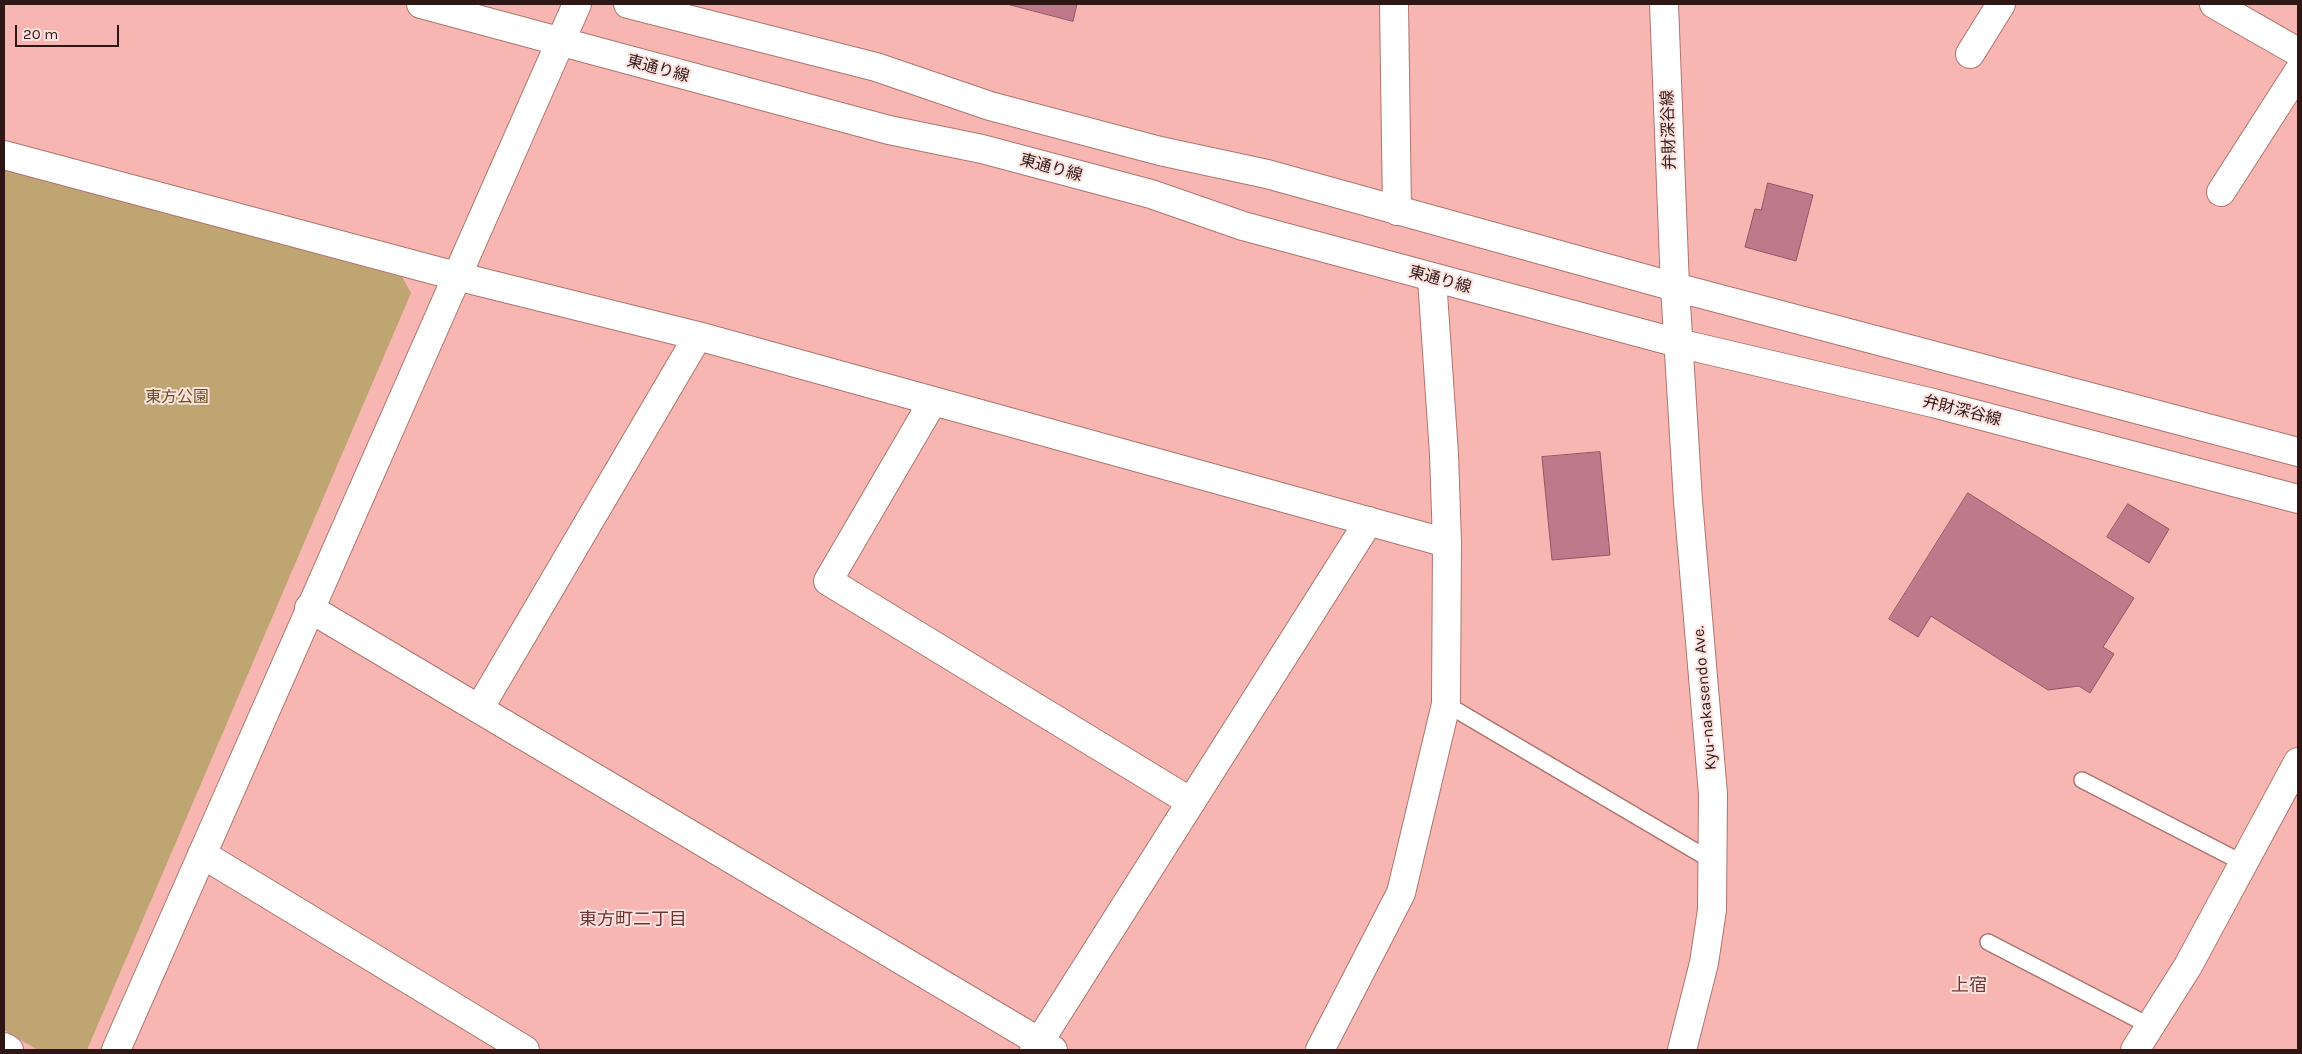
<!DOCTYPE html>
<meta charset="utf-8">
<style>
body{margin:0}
#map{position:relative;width:2302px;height:1054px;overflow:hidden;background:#f7b6b1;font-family:Karla,sans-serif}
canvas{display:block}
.frame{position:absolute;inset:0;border:5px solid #2e1715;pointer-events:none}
.scale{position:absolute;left:15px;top:25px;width:104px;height:22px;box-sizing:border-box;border:2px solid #2e1715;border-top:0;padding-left:6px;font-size:15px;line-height:18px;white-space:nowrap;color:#2e1715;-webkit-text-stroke:4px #fee2df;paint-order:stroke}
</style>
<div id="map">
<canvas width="2302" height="1054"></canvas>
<div class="frame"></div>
<div class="scale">20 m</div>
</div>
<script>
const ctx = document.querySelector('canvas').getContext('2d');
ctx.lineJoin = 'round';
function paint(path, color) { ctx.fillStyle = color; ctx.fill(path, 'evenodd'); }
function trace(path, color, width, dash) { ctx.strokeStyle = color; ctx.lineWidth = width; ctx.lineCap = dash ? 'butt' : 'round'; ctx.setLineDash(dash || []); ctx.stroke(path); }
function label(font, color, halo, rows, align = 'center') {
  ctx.font = font + ' Karla,"Noto Sans JP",sans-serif'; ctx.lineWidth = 4; ctx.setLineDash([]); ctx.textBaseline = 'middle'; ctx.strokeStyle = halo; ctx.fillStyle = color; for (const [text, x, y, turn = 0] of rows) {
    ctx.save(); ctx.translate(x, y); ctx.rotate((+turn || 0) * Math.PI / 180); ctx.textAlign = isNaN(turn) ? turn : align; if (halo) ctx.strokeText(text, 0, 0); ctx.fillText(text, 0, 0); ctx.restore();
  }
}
paint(new Path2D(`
 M4,169L402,277L411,293L87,1050H38L4,1030Z`), '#bfa572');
const building = new Path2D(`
 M1007,4H1077L1073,21Z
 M1768,183L1813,195L1796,261L1745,247L1755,209L1761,210Z
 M1600,452L1610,555L1552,560L1542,457Z
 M1968,493L2134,598L2103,647L2114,654L2090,693L2079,686L2048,690L1931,616L1918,637L1889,619Z
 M2128,504L2169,529L2149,563L2107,537Z`);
paint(building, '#be798a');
trace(building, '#905765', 1);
const service = new Path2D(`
 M1446,704L1714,862
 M2082,780L2243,863
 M1988,942L2150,1026`);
const minor = new Path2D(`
 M1394,4L1397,211
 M2214,4L2298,52
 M1970,54L2001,4
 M4,155L456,276L698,336L1447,543
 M2221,192L2298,72
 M933,401L828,581L1191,802
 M309,608L1053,1050
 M479,709L698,336
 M202,854L525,1050
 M4,1047L9,1050
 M1034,1050L1369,521
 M1320,1050L1401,893L1446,704L1447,543L1444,454L1432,279
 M2135,1050L2188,966L2298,762`);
const tertiary = new Path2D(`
 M421,4L889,130L982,149L1151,194L1243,226L1678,343
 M628,4L876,67L990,106L1160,151L1267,174L1675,287
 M116,1050L577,4`);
const secondary = new Path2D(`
 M1664,4L1675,287L1688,501L1713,794L1712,910L1704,963L1682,1050
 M1675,287L2298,452
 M1678,343L1933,403L2298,499`);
trace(service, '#b0736f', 18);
trace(minor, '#b0736f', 30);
trace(tertiary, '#b0736f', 30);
trace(secondary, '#b0736f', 30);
trace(service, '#fff', 15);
trace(minor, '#fff', 28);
trace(tertiary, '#fff', 28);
trace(secondary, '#fff', 28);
label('16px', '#2e1715', '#fee2df', [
 ["東通り線",658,69,15],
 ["弁財深谷線",1669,130,-92],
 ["東通り線",1051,168,15],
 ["東通り線",1440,280,15],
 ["弁財深谷線",1962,411,14],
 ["Kyu-nakasendo Ave.",1705,698,-95]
]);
label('16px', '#675121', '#fee2df', [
 ["東方公園",177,397]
]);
label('18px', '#6c3633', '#fee2df', [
 ["東方町二丁目",633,920],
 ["上宿",1969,986]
]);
</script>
